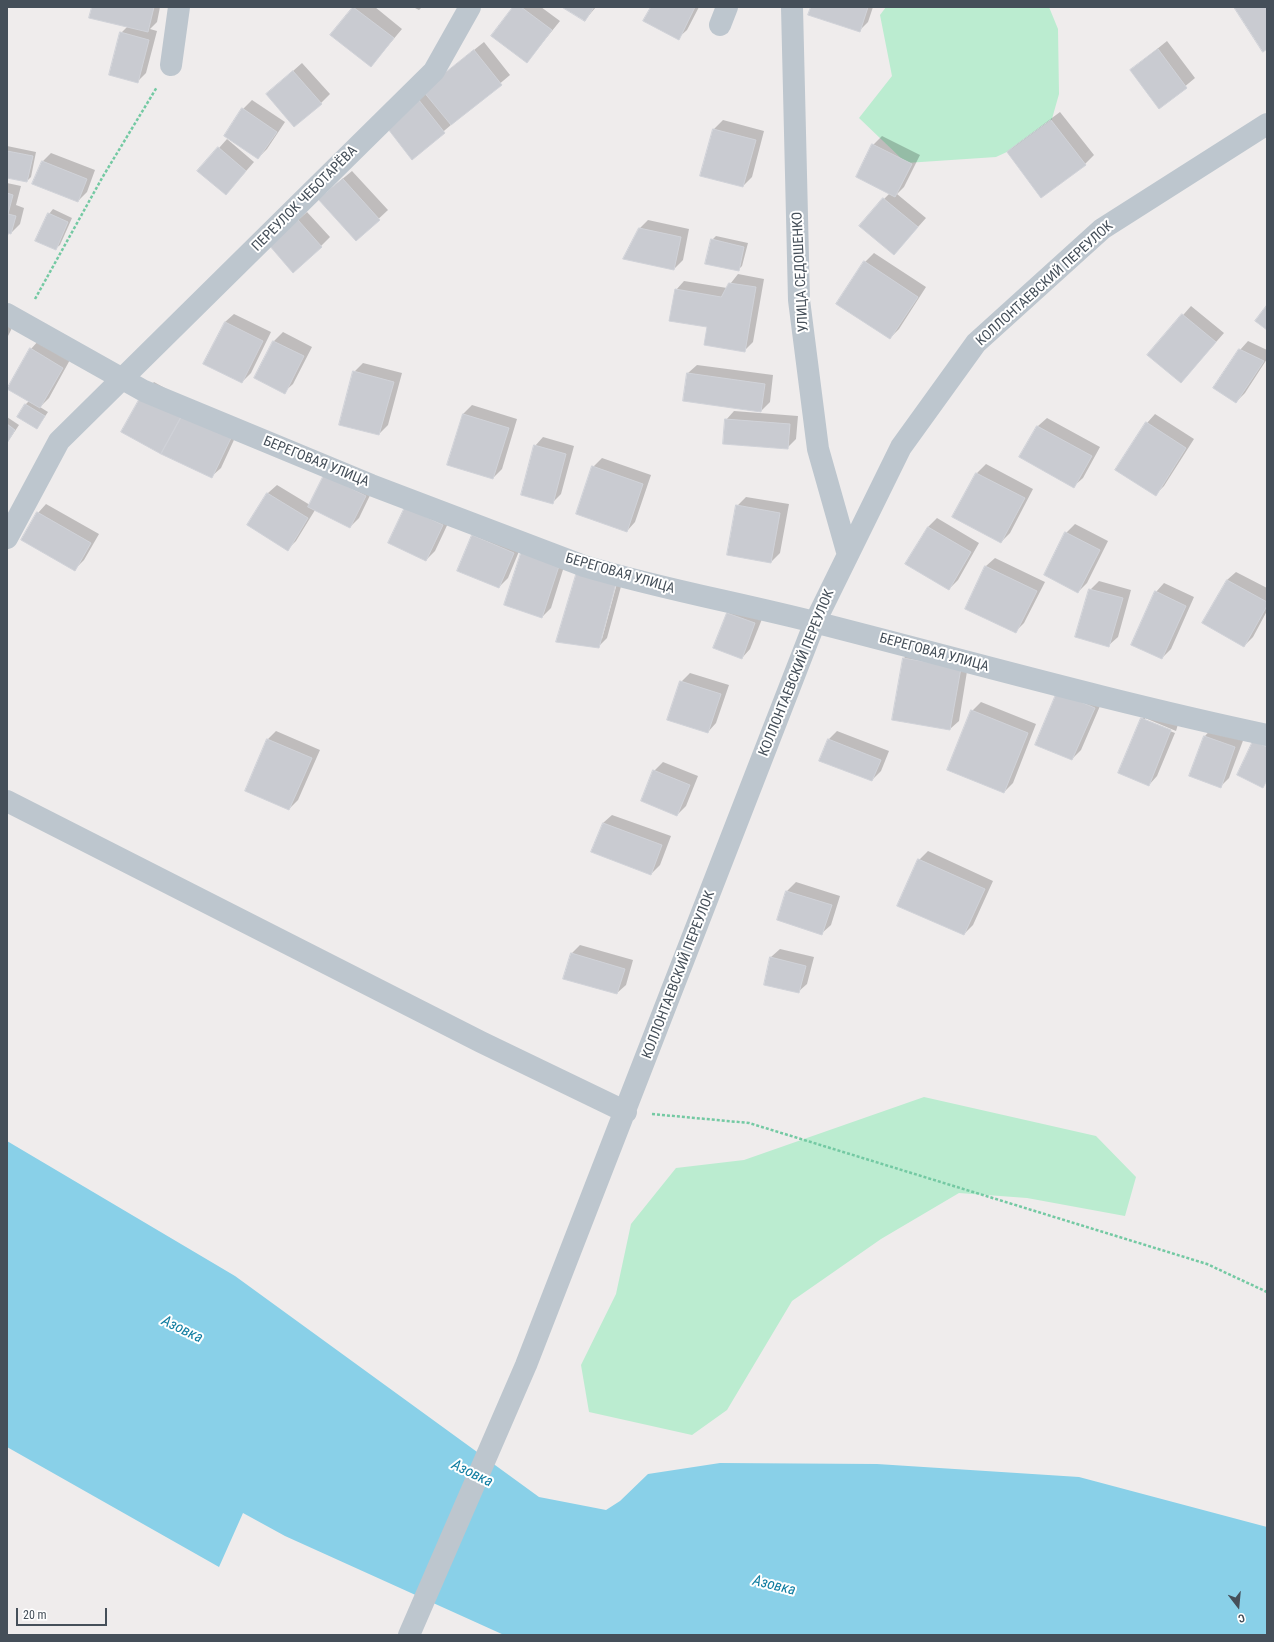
<!DOCTYPE html>
<meta charset="utf-8">
<style>
body{margin:0}
#map{position:relative;width:1274px;height:1642px;overflow:hidden;background:#efecec;font-family:"Roboto Condensed",sans-serif}
canvas{display:block}
.frame{position:absolute;inset:0;border:8px solid #454f59;pointer-events:none}
.north{position:absolute;left:1218px;top:1586px;width:40px;height:40px;-webkit-text-stroke:3px #fff;paint-order:stroke;rotate:164deg;font-size:11px;font-weight:700;line-height:16px;text-align:center;color:#454f59}
.north::after{content:'';display:block;margin:auto;width:14px;height:18px;background:#454f59;clip-path:polygon(50% 0,100% 100%,50% 72%,0 100%)}
.scale{position:absolute;left:16px;top:1608px;width:91px;height:18px;box-sizing:border-box;border:2px solid #454f59;border-top:0;padding-left:5px;font-size:12px;line-height:14px;white-space:nowrap;color:#454f59;-webkit-text-stroke:3px #fff;paint-order:stroke}
</style>
<div id="map">
<canvas width="1274" height="1642"></canvas>
<div class="frame"></div>
<div class="north">С</div>
<div class="scale">20 m</div>
</div>
<script>
const ctx = document.querySelector('canvas').getContext('2d');
ctx.lineJoin = 'round';
function paint(path, color) { ctx.fillStyle = color; ctx.fill(path, 'evenodd'); }
function trace(path, color, width, dash) { ctx.strokeStyle = color; ctx.lineWidth = width; ctx.lineCap = dash ? 'butt' : 'round'; ctx.setLineDash(dash || []); ctx.stroke(path); }
function label(font, color, halo, rows, align = 'center') {
  ctx.font = font + ' "Roboto Condensed",sans-serif'; ctx.lineWidth = 4; ctx.setLineDash([]); ctx.textBaseline = 'middle'; ctx.strokeStyle = halo; ctx.fillStyle = color; for (const [text, x, y, turn = 0] of rows) {
    ctx.save(); ctx.translate(x, y); ctx.rotate((+turn || 0) * Math.PI / 180); ctx.textAlign = isNaN(turn) ? turn : align; if (halo) ctx.strokeText(text, 0, 0); ctx.fillText(text, 0, 0); ctx.restore();
  }
}
paint(new Path2D(`
 M886,7H1049L1058,29L1059,94L1048,133L996,157L906,163L859,118L892,76L880,15Z
 M924,1097L1096,1136L1136,1177L1125,1216L1027,1198L959,1193L881,1239L792,1301L727,1410L692,1435L589,1412L581,1365L616,1294L631,1224L676,1168L744,1160Z`), '#bbecd0');
paint(new Path2D(`
 M7,1141L235,1276L539,1497L606,1510L620,1501L648,1474L720,1463L877,1464L1079,1477L1267,1527V1635H504L285,1536L243,1513L219,1567L7,1447Z`), '#89d0e8');
paint(new Path2D(`
 M93,7H160L157,22L150,29L157,31L146,73L137,82L121,33L128,26Z
 M354,7H375L402,29L371,66L332,34Z
 M413,7H422L419,10Z
 M515,7H541L560,21L527,62Z
 M564,7H596L585,20Z
 M652,7H699L687,30L678,38Z
 M812,7H873L868,22L859,31Z
 M1167,41L1195,78L1159,108L1131,70Z
 M484,42L510,75L412,158L386,125L434,82Z
 M302,63L330,94L321,103L267,94Z
 M252,100L285,122L267,149L258,158L243,109Z
 M1060,112L1094,155L1085,164L1008,152L1017,144Z
 M723,120L764,131L752,177L743,186L701,175L714,129Z
 M882,136L920,155L904,187L897,194L926,218L894,254L884,199L890,193L857,177L873,145Z
 M227,139L254,162L226,194L219,148Z
 M7,146L36,152L31,177L27,181L7,177Z
 M51,153L95,170L87,192L78,201L42,162Z
 M352,171L388,210L356,240L328,191Z
 M7,183L21,186L16,205L24,208L20,224L11,233L9,232L7,239Z
 M53,209L72,218L60,245L55,249L49,214Z
 M307,212L330,237L321,246L279,237Z
 M648,220L689,229L683,260L674,269L639,229Z
 M716,236L748,243L742,266L738,270L712,240Z
 M874,253L926,287L899,329L890,338L865,262Z
 M738,274L764,279L753,342L744,351L708,326L676,290L684,281L727,288Z
 M1191,306L1224,333L1181,382L1149,354Z
 M234,314L271,332L251,373L242,382L225,322Z
 M7,326L12,328L7,338Z
 M283,332L312,347L293,384L284,392L255,378L274,341Z
 M39,340L71,358L49,398L40,407L48,412L37,428L25,405L29,401L31,349Z
 M1248,341L1267,350V359L1245,393L1236,402L1240,350Z
 M363,363L402,373L388,425L379,434L354,372Z
 M697,365L773,375L770,402L761,411L688,373Z
 M154,382L239,429L221,468L212,476L145,391Z
 M472,405L517,419L502,469L493,478L448,464L463,414Z
 M734,411L798,416L796,439L787,448L726,420Z
 M1155,414L1194,439L1164,486L1155,495L1147,423Z
 M7,417L19,425L7,443Z
 M1047,418L1100,447L1083,478L1074,486L1021,457L1038,426Z
 M543,437L574,446L561,494L552,503L535,446Z
 M602,458L651,475L635,522L627,531L593,467Z
 M986,464L1033,489L1010,533L1001,542L954,516L977,473Z
 M325,476L374,487L359,518L350,527L315,510L296,541L288,549L248,525L268,493L277,485L310,505Z
 M746,497L789,504L780,553L771,562L737,506Z
 M46,504L99,534L84,560L75,569L38,513Z
 M406,508L451,517L435,551L426,560Z
 M937,518L979,543L958,580L949,589L907,564L928,527Z
 M1075,524L1108,541L1087,583L1078,592L1066,533Z
 M473,536L522,544L508,578L499,587Z
 M522,554L567,557L551,608L542,617Z
 M995,558L1045,582L1024,623L1015,632L966,608L986,566Z
 M587,560L626,568L607,638L598,647L558,641L579,569ZM618,571L620,572L602,639H600Z
 M1236,572L1267,588V611L1253,637L1244,646L1227,580Z
 M1099,581L1131,590L1118,637L1109,645L1090,590Z
 M1164,583L1194,597L1171,649L1162,658L1156,592Z
 M736,604L764,614L750,649L742,658L715,647L727,613Z
 M913,649L969,659L959,721L950,729L904,658Z
 M690,673L729,685L716,723L708,732L681,682Z
 M1058,693L1103,699L1081,750L1072,759Z
 M981,702L1036,724L1013,783L1004,792L972,711Z
 M1151,710L1179,721L1176,731L1145,718V721L1175,733L1157,776L1149,785L1142,719Z
 M1213,727L1244,738L1229,778L1220,787L1205,736Z
 M276,731L320,750L298,800L289,809L267,740Z
 M837,731L889,751L881,771L872,780L828,740Z
 M663,762L698,776L686,806L677,815L654,771Z
 M612,815L671,836L660,865L651,874L603,823Z
 M928,851L993,881L973,925L964,934L919,860Z
 M796,882L840,896L831,925L822,933L778,920L787,891Z
 M580,945L633,960L626,985L617,993L571,954Z
 M780,949L814,957L807,984L798,992L771,957Z`), '#0003');
const building = new Path2D(`
 M92,7H154L148,32L89,18Z
 M353,7L394,38L371,67L330,35Z
 M513,7H521L552,30L527,63L491,36Z
 M562,7H594L585,21Z
 M651,7H695L679,40L643,21Z
 M811,7H868L860,32L808,15Z
 M1234,7H1267V49L1263,52Z
 M120,32L149,40L138,83L109,75Z
 M1158,49L1187,88L1159,109L1130,70Z
 M474,50L502,85L451,125L423,91Z
 M293,71L322,104L294,127L266,94Z
 M418,99L445,133L412,160L385,125Z
 M242,108L277,132L258,159L224,136Z
 M1051,120L1086,165L1041,198L1007,152Z
 M713,129L756,140L743,187L700,176Z
 M872,144L912,164L895,197L856,177Z
 M218,147L246,171L226,195L197,171Z
 M7,151L33,156L27,182L7,178Z
 M42,161L87,179L78,202L32,184Z
 M343,179L380,220L356,241L318,199Z
 M7,193L13,195L8,214L16,216L11,234L7,233Z
 M883,198L918,227L894,255L859,226Z
 M48,213L68,222L56,250L35,241Z
 M298,220L322,247L293,273L269,245Z
 M639,228L681,237L674,270L623,259Z
 M711,239L744,247L739,271L705,264Z
 M864,261L918,297L890,339L836,304Z
 M729,283L756,287L745,352L704,345L707,327L669,321L675,289L721,297Z
 M1267,305V330L1255,321Z
 M1182,314L1216,342L1181,383L1147,355Z
 M225,322L263,341L242,383L203,364Z
 M273,341L304,356L285,394L254,378Z
 M30,348L63,368L40,408L7,389Z
 M1239,349L1264,361L1236,403L1213,388Z
 M353,371L394,382L379,435L339,425Z
 M687,373L765,384L761,412L683,401Z
 M144,391L184,412L161,454L121,432Z
 M25,404L45,416L37,429L17,417Z
 M184,412L231,438L212,478L161,454Z
 M463,414L509,428L493,479L447,465Z
 M725,419L790,424L788,449L723,444Z
 M1146,422L1186,448L1156,496L1115,470Z
 M7,424L15,430L7,443Z
 M1037,426L1092,456L1074,488L1019,457Z
 M534,445L566,454L553,504L521,495Z
 M592,466L643,484L627,532L576,514Z
 M976,473L1025,498L1001,543L952,517Z
 M324,475L366,496L350,528L308,507Z
 M267,493L308,518L288,551L247,525Z
 M736,505L780,513L771,563L727,555Z
 M405,507L443,525L426,561L388,543Z
 M37,512L91,543L75,571L21,540Z
 M928,527L971,552L949,590L905,564Z
 M1065,532L1100,550L1078,593L1044,575Z
 M472,535L514,553L499,588L457,571Z
 M521,553L559,566L542,618L504,605Z
 M985,566L1037,591L1016,633L965,609Z
 M578,568L618,576L599,648L556,642Z
 M1227,580L1267,602V606L1244,647L1202,623Z
 M1089,589L1123,598L1109,647L1075,637Z
 M1155,591L1186,606L1162,659L1131,645Z
 M727,613L755,623L742,659L713,648Z
 M903,658L961,668L950,730L892,720Z
 M680,681L721,694L708,733L667,720Z
 M1057,692L1095,708L1072,760L1035,745Z
 M971,710L1028,733L1004,793L947,770Z
 M1141,718L1171,730L1149,786L1118,773Z
 M1204,736L1235,747L1221,788L1189,776Z
 M267,739L312,758L289,810L245,791Z
 M828,739L881,760L872,781L819,761Z
 M1253,741L1267,747V780L1263,788L1237,775Z
 M653,770L690,785L677,816L641,801Z
 M603,823L662,845L651,875L591,852Z
 M918,859L985,889L964,935L897,906Z
 M786,891L832,905L822,935L777,920Z
 M571,953L625,969L617,994L563,979Z
 M770,957L806,966L799,993L764,985Z`);
paint(building, '#c9cbd1');
trace(building, '#d0d2d8', 1);
trace(new Path2D(`
 M35,299L102,178L157,87
 M652,1114L749,1123L1207,1264L1267,1292`), '#74c9a3', 2.5, [3, 2]);
trace(new Path2D(`
 M792,7L799,300L818,449L848,555
 M720,25L727,7
 M171,65L179,7
 M7,314L144,391L371,485L584,566C661,589 740,603 818,623C967,661 1116,703 1267,735
 M7,538L59,441L434,71L470,7
 M7,801L481,1042L626,1112
 M409,1635L526,1365L815,622L901,447L976,343L1102,229L1267,124`), '#bdc6ce', 22);
label('14px', '#454f59', '#fff', [
 ["ПЕРЕУЛОК ЧЕБОТАРЁВА",305,199,-45],
 ["УЛИЦА СЕДОШЕНКО",801,272,-93],
 ["КОЛЛОНТАЕВСКИЙ ПЕРЕУЛОК",1045,284,-42],
 ["БЕРЕГОВАЯ УЛИЦА",316,462,22],
 ["БЕРЕГОВАЯ УЛИЦА",620,574,16],
 ["БЕРЕГОВАЯ УЛИЦА",934,653,15],
 ["КОЛЛОНТАЕВСКИЙ ПЕРЕУЛОК",797,673,-68],
 ["КОЛЛОНТАЕВСКИЙ ПЕРЕУЛОК",679,975,-69]
]);
label('italic 15px', '#107da1', '#fff', [
 ["Азовка",182,1330,26],
 ["Азовка",472,1474,26],
 ["Азовка",774,1586,14]
]);
</script>
